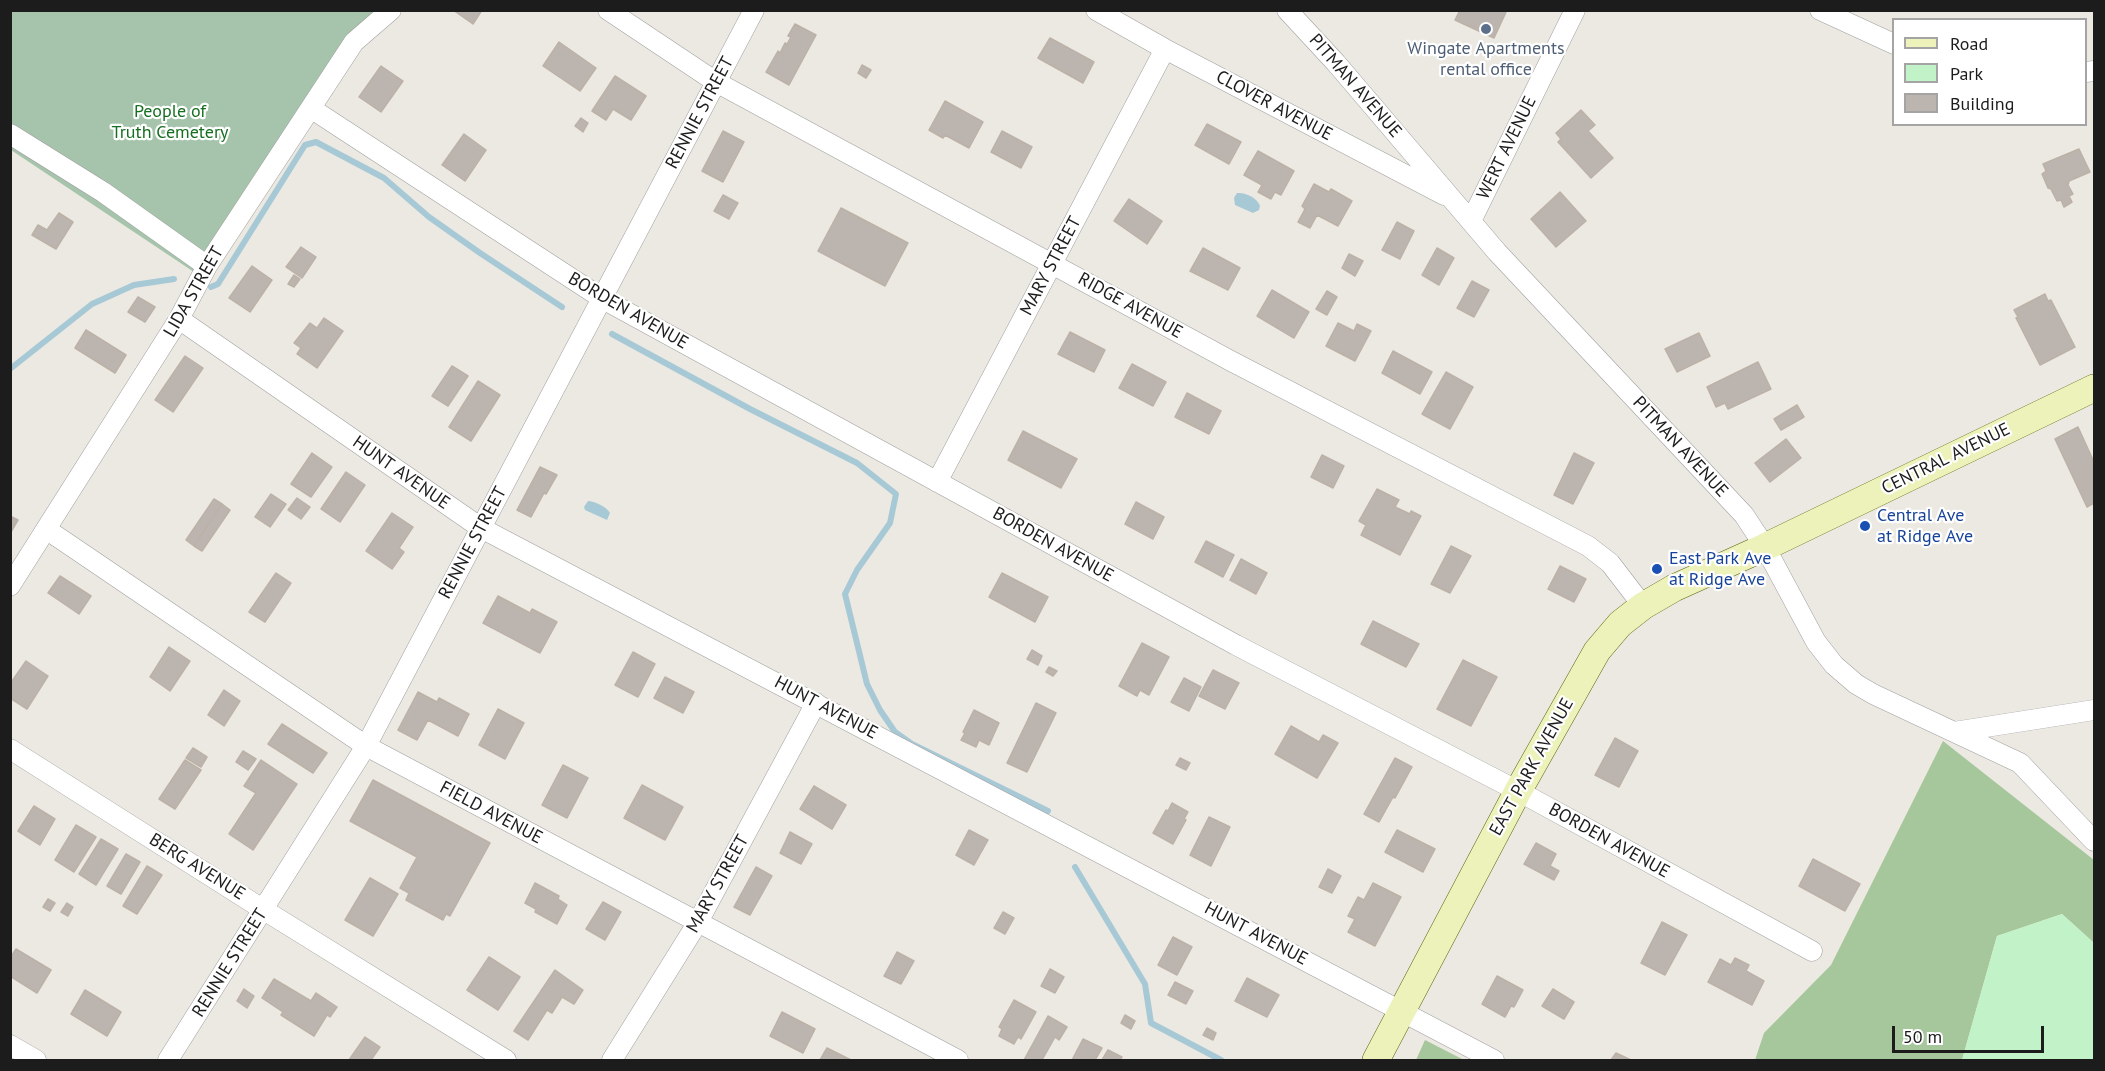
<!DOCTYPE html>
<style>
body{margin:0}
#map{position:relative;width:2105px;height:1071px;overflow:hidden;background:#ece9e2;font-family:"PT Sans",sans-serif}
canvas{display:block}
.frame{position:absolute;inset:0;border:12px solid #1c1c1c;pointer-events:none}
.legend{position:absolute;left:1892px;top:18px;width:195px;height:108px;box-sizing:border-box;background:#fff;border:2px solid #a4a4a4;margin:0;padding:8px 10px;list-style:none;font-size:18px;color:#1c1c1c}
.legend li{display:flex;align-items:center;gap:12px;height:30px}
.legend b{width:30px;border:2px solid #a4a4a4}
.scale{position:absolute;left:1892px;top:1026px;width:152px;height:27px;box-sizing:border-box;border:3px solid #1c1c1c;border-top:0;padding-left:8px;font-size:18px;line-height:21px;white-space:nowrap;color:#1c1c1c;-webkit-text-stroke:4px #fff;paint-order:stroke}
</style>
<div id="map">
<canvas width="2105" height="1071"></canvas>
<div class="frame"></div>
<ul class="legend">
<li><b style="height:8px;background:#edf2ba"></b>Road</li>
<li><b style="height:16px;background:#c2f3c8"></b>Park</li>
<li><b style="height:16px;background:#bcb5af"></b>Building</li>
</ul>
<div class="scale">50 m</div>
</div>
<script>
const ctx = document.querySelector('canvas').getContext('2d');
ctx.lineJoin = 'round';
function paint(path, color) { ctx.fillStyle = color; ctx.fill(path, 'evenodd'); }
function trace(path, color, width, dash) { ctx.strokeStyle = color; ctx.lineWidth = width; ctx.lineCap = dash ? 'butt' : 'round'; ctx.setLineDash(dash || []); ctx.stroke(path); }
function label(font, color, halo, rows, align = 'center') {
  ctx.font = font + ' "PT Sans",sans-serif'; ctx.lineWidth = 4.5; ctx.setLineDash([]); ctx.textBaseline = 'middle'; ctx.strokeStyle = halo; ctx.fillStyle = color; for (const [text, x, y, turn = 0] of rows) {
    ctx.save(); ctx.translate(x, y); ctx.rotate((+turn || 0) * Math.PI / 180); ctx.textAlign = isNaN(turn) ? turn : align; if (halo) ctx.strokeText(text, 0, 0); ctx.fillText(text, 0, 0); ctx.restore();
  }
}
paint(new Path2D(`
 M1943,741L2094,860V943L2062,914L1997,936L1962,1060H1755L1764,1033L1831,965Z
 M1425,1040L1464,1060H1416Z`), '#a6c79b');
paint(new Path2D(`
 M10,11H385L203,278L11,150Z`), '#a6c3ab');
paint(new Path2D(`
 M2062,914L2094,943V1060H1962L1997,936Z`), '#c2f3c8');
paint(new Path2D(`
 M1237,193C1245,192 1258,198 1260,206L1259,210L1253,213L1235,205L1234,198Z
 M588,501C594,501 607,507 610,513L607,520L585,510L584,507Z`), '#a7c9d6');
trace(new Path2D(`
 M211,287L218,284L305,145L316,142L384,178L429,217L480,253L562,307
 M612,334L750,409L857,463L896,494L890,523L857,570L845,594L867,684L880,710L895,732L912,744L1048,811
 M10,369L92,304L134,285L174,279
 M1075,867L1145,984L1151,1023L1221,1060`), '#a7c9d6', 6);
const building = new Path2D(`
 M453,10H482L473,24Z
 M1460,10H1507L1494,38L1455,20Z
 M795,24L816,35L789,85L766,72L778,51L780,53L785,43L787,44L791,37L788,36Z
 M1050,38L1094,62L1083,83L1038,58Z
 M559,42L596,68L580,91L543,66Z
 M862,65L871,70L866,78L858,73Z
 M381,66L403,81L381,112L359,97Z
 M615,76L646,96L631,120L613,109L606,120L592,111Z
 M945,101L983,122L969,148L945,135L943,138L929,130Z
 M1581,110L1595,125L1588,131L1613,158L1591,178L1558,142L1561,139L1556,133Z
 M581,118L588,123L583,132L575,126Z
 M1207,124L1241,142L1229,164L1195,145Z
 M723,131L744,142L723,182L702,171Z
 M1002,131L1032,147L1021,168L991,152Z
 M464,134L486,150L465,181L442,165Z
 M2079,149L2090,172L2069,181L2068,185L2073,194L2069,196L2072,202L2064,207L2061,200L2057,201L2051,189L2048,188L2042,174L2046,171L2043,164Z
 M1258,151L1294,171L1281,195L1275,192L1271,199L1258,192L1262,185L1244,175Z
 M1314,184L1329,192L1331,189L1352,201L1338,226L1317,215L1310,228L1298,222L1305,209L1302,206Z
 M1560,192L1586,221L1556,247L1531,219Z
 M723,195L738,203L729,219L714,211Z
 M1129,199L1162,221L1147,244L1114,221Z
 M841,208L908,243L885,286L818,251Z
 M59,213L73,222L56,249L32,235L38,225L47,230Z
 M1397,222L1414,231L1400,259L1382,250Z
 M301,247L316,257L302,278L286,267Z
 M1203,248L1240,268L1228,290L1190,271Z
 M1437,248L1454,258L1439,285L1422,275Z
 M1349,254L1363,261L1355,276L1342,268Z
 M252,266L272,280L250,312L229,298Z
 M294,275L300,279L294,287L288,284Z
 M1472,281L1489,290L1474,317L1457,308Z
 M1272,290L1309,312L1294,338L1257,316Z
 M1327,291L1337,297L1327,315L1316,309Z
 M2045,294L2048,301L2051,300L2075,347L2040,365L2016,318L2018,317L2014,310Z
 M138,297L155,307L145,322L128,312Z
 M324,318L343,331L317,368L297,354L301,348L294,343L310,323L317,328Z
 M1338,323L1354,331L1357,324L1371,331L1355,361L1326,346Z
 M86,330L126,355L115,373L75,348Z
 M1070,332L1105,350L1094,372L1058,354Z
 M1699,333L1710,356L1677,372L1665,349Z
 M1393,351L1432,372L1420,394L1382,373Z
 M185,356L203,368L173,412L155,400Z
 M1758,362L1771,389L1728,409L1725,403L1716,407L1707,387Z
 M1132,364L1166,382L1153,406L1119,388Z
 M452,366L468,376L448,406L432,396Z
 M1446,372L1473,387L1450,429L1422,414Z
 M478,381L500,395L471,441L449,427Z
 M1187,393L1221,411L1209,434L1175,417Z
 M1797,405L1804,417L1781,430L1774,419Z
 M2078,427L2094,462V503L2087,507L2055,439Z
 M1023,431L1077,459L1061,488L1008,460Z
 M1786,439L1801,458L1770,482L1755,463Z
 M312,453L332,467L311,497L291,484Z
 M1574,453L1594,463L1573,504L1554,495Z
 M1322,455L1344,466L1333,488L1311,477Z
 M540,467L557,475L546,494L544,493L531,517L517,510Z
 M346,472L365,485L340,522L321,509Z
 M1377,489L1399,500L1395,507L1410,514L1411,511L1421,516L1400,555L1361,535L1366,525L1359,521Z
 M271,494L286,504L270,527L255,517Z
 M297,498L310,507L301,519L288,510Z
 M214,499L222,504L194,546L186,540Z
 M1136,502L1164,517L1153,539L1125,524Z
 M222,504L230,510L202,551L194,546Z
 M392,513L413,527L399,548L404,552L392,569L366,551Z
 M10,516L18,520L11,532H10Z
 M1206,541L1234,555L1223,577L1195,562Z
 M1451,546L1471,556L1450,593L1431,584Z
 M1241,559L1267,573L1256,594L1230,580Z
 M1560,566L1586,579L1574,602L1548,589Z
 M276,573L291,583L265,622L249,612Z
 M1002,573L1048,597L1035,622L989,597Z
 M60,576L91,596L79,614L48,593Z
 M498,596L530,613L532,609L557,622L540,653L483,623Z
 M1373,621L1419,644L1406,667L1361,644Z
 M1142,643L1169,657L1149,695L1140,690L1137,696L1119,686Z
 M169,647L190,661L170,691L150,677Z
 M1032,650L1042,656L1038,665L1027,659Z
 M633,652L655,664L638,697L615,685Z
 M1463,660L1497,677L1471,726L1437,709Z
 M26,661L48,676L27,709L10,698V684Z
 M1049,667L1057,671L1053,676L1046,672Z
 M1213,670L1239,683L1225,709L1199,696Z
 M665,677L694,692L683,713L654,698Z
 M1184,678L1201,687L1189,711L1171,702Z
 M224,690L240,701L224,726L208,715Z
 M418,692L437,702L439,698L469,714L458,736L428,720L417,740L398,730Z
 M1036,703L1056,713L1027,772L1007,763Z
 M498,709L524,723L505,759L479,745Z
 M974,710L999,723L989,745L979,740L976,747L961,740L965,733L963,732Z
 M282,724L327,753L313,773L268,744Z
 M1291,726L1319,742L1323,735L1338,743L1317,778L1275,754Z
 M1615,738L1638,751L1619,787L1595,775Z
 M193,748L207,757L201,767L186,758Z
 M243,751L256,759L248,770L236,762Z
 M1180,758L1190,763L1186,770L1176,765Z
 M1395,758L1412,767L1395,798L1393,797L1379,822L1364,814Z
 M185,760L201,770L175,809L159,799Z
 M261,760L297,784L253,850L229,834L256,793L244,786Z
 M563,765L588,778L567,818L542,805Z
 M373,780L490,843L450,916L446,914L443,920L406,900L409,893L400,888L417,857L350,821Z
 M642,785L683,807L665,840L624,818Z
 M814,786L846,805L832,829L800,809Z
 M1172,803L1188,812L1184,819L1186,820L1173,844L1153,833L1166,810L1168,811Z
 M34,806L55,819L40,845L18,831Z
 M1209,817L1230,827L1211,866L1190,855Z
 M76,825L96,837L74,872L55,860Z
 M969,830L988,840L974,865L956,855Z
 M1397,830L1435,849L1423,872L1385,852Z
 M790,832L812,844L801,864L780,853Z
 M101,839L118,849L96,885L79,874Z
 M1536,843L1556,854L1550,866L1559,871L1554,880L1524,864Z
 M126,854L140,862L121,894L107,886Z
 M1813,859L1860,884L1845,911L1799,886Z
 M147,866L162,875L137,914L123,906Z
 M756,867L772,876L750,915L734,907Z
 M1328,869L1341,876L1332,893L1319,887Z
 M370,878L398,894L373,936L345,920Z
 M535,883L559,896L558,899L567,905L557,924L535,912L536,909L525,903Z
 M1373,883L1401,897L1375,946L1348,932L1355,919L1348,916L1358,897L1364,900Z
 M48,899L55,903L50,911L43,907Z
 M603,902L621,912L605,940L586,929Z
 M67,903L73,907L68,916L61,912Z
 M1003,912L1014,918L1005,934L994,928Z
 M1662,922L1687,935L1665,975L1641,963Z
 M1173,937L1192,947L1177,975L1158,965Z
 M16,949L51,970L37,993L10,976V958Z
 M897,952L914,961L901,984L884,976Z
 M489,957L520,977L498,1010L467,990Z
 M1735,958L1749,965L1746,971L1764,981L1752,1005L1708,982L1720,959L1731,965Z
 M1050,969L1064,977L1055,993L1041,986Z
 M555,970L583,990L574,1004L562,997L552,1013L547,1010L528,1040L514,1031Z
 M1497,976L1523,990L1514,1007L1511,1006L1505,1017L1482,1004Z
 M1247,978L1279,995L1267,1017L1235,1001Z
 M274,979L311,1001L316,993L337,1007L330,1017L327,1015L314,1036L281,1015L283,1012L262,998Z
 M1175,982L1193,991L1186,1004L1168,995Z
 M244,989L254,996L247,1008L237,1001Z
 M1553,989L1574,1002L1564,1019L1542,1006Z
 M85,990L121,1012L107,1036L71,1014Z
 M1014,1000L1036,1012L1021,1039L1018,1037L1014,1044L999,1036L1002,1029L999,1027Z
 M782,1012L815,1029L803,1053L770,1036Z
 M1125,1015L1135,1021L1131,1029L1121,1023Z
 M1048,1016L1067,1027L1059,1040L1055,1037L1042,1060H1024Z
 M1207,1028L1216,1033L1213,1040L1203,1035Z
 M365,1037L380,1047L371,1060H349Z
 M1083,1039L1102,1048L1095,1060H1072Z
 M827,1048L851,1060H820Z
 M1108,1050L1122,1057L1120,1060H1102Z
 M1616,1053L1631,1060H1611Z`);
paint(building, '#bcb5af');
trace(building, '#bcb1a6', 1.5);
const street = new Path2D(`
 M608,10L716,82L1231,361L1588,546L1610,563L1643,606
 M1096,10L1165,49L1444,195
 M1287,10L1336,63L1497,252L1744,515L1765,547L1816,642L1834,665L1856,684L1873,694L2020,763L2094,841
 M1820,10L1894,44
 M2086,72L2094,71
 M312,109L603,299L1236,645L1518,791L1812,951
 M10,134L103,192L207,266
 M1471,221L1575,10
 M179,319L481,528L1494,1060
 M937,482L1165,49
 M46,529L366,746L958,1060
 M10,586L179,319L207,266L354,42L391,10
 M1954,732L2094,710
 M10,749L264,910L506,1060
 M10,1045L36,1060
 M168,1060L366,746L754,10
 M612,1060L698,922L816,703`);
const secondary = new Path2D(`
 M1376,1060L1518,791L1597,651L1620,624L1643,606L1674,588L1765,547L2094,388`);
trace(street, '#a0a0a0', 21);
trace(secondary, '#59660f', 28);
trace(street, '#fff', 20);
trace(secondary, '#edf2ba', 27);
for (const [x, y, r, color] of [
 [1486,29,6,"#5c6f8a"],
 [1865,526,6,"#1a4fb4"],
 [1657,569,6,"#1a4fb4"]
]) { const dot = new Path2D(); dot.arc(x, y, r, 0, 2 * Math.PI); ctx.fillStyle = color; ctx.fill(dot); trace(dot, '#fff', 2); }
label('18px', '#4e5e75', '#fff', [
 ["Wingate Apartments",1486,49],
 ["rental office",1486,70]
]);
label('18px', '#1c1c1c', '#fff', [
 ["PITMAN AVENUE",1355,86,49],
 ["CLOVER AVENUE",1274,106,28],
 ["RENNIE STREET",700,113,-62],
 ["WERT AVENUE",1507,148,-64],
 ["MARY STREET",1051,266,-62],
 ["LIDA STREET",194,292,-60],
 ["RIDGE AVENUE",1130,306,29],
 ["BORDEN AVENUE",628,311,30],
 ["PITMAN AVENUE",1680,447,47],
 ["CENTRAL AVENUE",1946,459,-26],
 ["HUNT AVENUE",401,473,35],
 ["RENNIE STREET",473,543,-62],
 ["BORDEN AVENUE",1053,545,29],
 ["HUNT AVENUE",826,708,28],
 ["EAST PARK AVENUE",1532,767,-61],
 ["FIELD AVENUE",491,813,28],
 ["BORDEN AVENUE",1609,841,29],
 ["BERG AVENUE",197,867,32],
 ["MARY STREET",718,884,-61],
 ["HUNT AVENUE",1256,934,28],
 ["RENNIE STREET",230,963,-58]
]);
label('18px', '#166e21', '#fff', [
 ["People of",170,112],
 ["Truth Cemetery",170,133]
]);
label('18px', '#164399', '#fff', [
 ["Central Ave",1877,516],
 ["at Ridge Ave",1877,537],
 ["East Park Ave",1669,559],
 ["at Ridge Ave",1669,580]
], 'left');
</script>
